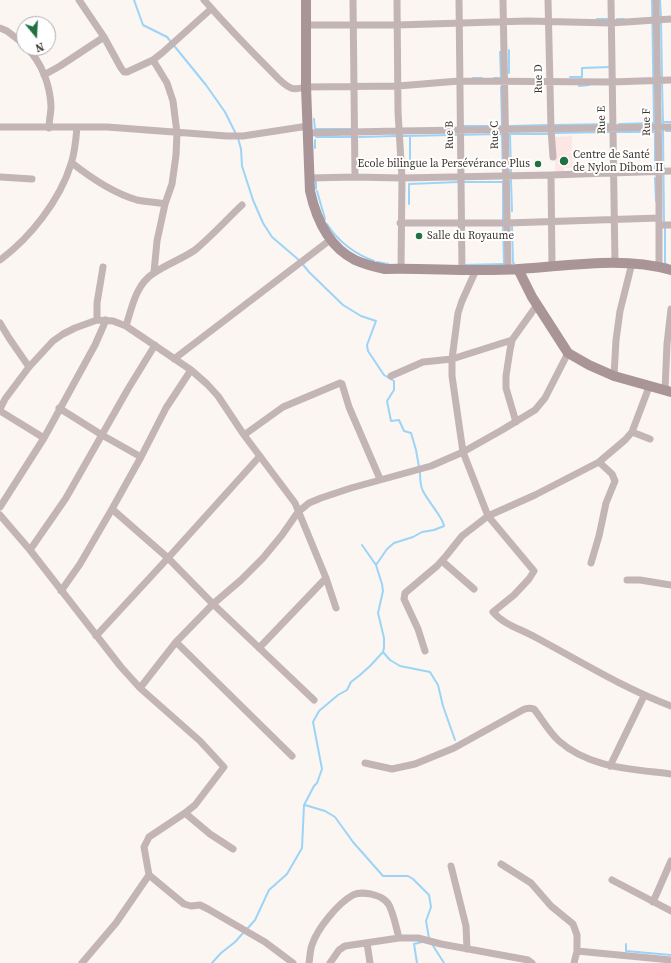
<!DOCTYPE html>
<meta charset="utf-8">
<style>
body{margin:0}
#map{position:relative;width:671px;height:963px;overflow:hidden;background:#fbf6f2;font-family:"Source Serif 4",serif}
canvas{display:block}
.north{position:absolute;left:16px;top:16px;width:40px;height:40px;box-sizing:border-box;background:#fff;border:1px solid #b1adab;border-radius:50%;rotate:162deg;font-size:11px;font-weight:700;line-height:16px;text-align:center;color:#3d332c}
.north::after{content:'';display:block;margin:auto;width:14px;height:18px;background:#1f7142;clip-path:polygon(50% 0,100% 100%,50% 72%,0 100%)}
</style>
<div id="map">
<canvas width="671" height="963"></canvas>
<div class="north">N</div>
</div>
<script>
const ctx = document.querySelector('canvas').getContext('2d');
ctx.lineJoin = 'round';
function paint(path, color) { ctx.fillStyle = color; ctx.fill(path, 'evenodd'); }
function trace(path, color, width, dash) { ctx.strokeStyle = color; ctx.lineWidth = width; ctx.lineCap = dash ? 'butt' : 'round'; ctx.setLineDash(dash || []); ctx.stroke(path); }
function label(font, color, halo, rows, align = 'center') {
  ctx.font = font + ' "Source Serif 4",serif'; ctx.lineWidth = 4; ctx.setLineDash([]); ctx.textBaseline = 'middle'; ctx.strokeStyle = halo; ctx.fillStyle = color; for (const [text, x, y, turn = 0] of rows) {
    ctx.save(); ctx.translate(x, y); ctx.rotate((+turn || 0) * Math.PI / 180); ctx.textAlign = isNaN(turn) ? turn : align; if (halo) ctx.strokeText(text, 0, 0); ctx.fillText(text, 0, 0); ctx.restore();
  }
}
paint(new Path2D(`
 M572,136V151L566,152L567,153H572L573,168H564V172H555V137Z`), '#fde7e5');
trace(new Path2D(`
 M134,0L143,25L167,37L206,85L225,112L236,134
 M660,0L661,18
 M597,19H609
 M617,19H624
 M661,22L662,78
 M509,50V73
 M500,52L501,78
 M570,77H582V68L610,67
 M473,78H482
 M494,78H501
 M662,82L663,123
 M579,86L589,85
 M501,87L502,126
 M314,119L315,129
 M663,122H671
 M619,124L654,123L652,0
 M554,125L611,124
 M462,126H501
 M510,126L549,125
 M315,129H352
 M663,131L664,222
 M666,131H671
 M617,132H655V169
 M555,133L609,132
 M510,134L511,174
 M511,134H550
 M502,135L503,174
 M403,136L502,134
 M410,136V160
 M316,137H352
 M359,137L397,136
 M238,138L241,149L242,166L253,200L263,223L272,237L300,261L309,272L343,305L361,316L376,321L367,345L368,351L384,375L394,381V390L387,401L391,421L399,420L404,431L411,433L416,450L419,467
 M315,140V148
 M655,178L656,201
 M511,180L512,211
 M316,181V189
 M503,181V221
 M464,182H503
 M317,191L325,219
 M409,204V184L459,182
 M327,224C338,241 355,254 374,261
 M512,225L513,263H514
 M503,226L504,264
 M665,227V263L668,265
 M377,262L388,264
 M464,265L505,264
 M376,565L387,549L394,543L413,537L422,532L434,530L444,526C444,519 427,500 423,491C420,486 420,478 420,472
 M383,652L390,660L400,666L430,672L438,685L443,706L455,740
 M305,805L325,811L335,817L353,842L383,876H408L413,879L429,895L431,907L426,921L429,938
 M247,929L255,920L269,890L287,874L302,848L304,805L314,786L317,783L322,769L313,722L319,711L338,695L347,690L351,682L360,675L370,666L383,652L384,648V638L378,613L383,591L382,584L376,565L362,545
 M432,944L444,963
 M626,944V951L671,955
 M212,963L221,953L235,942L244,932
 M417,963L414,944L422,942`), '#9cd4f7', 2);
trace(new Path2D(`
 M79,0L104,37L121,68L124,72H127L153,60L162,53L211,9
 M204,0C225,24 247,47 270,70C276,76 283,85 291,88C296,90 301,88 306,87L398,86L459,81L611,82L671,80
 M353,0L355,177
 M397,0L398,112L402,178L401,269
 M459,0L462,269
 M503,0L508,269
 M548,0L551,129L553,157
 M611,0L615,263
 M656,0L659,171V267
 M306,25H397L527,21L611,23L671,19
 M0,28L7,31L24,44
 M27,48C42,63 50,85 51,106C51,113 49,120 49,128
 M153,60L167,83L173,101L177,133L176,155L172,184L165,204L157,241L154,272
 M44,75L60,66L104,37
 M0,127H107L227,136H243L308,126
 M308,133L399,131L671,127
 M72,163C91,178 113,193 137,200C146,202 156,202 165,204
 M551,175L552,267
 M0,177L32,179
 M309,178L355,177L402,178L551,175L671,171
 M400,223H507L659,218
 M659,225H671
 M0,260C30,238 60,200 71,164C75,152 76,140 77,127
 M97,320V303L103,267
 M0,323L9,338L29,367
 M126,326C132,307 136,284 154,273C167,264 182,259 195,250C212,236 226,220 242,205
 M568,353L545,398L535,410L502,430L463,452L488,516L534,571L529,579L514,595L493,612C504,625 521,629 535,637C580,661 623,688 671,706
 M174,359L330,240
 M391,376L423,362L452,359L512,340
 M614,376L616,340L620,311L632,263
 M665,390L667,344L671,309
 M59,408L102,435L141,457
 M0,409L5,399L29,367L53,341L63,334L75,328L97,320L113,321L126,326L191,370L207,384L218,396L244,435L295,503L326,578L336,608
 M0,411L44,438
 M516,422L506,388V376L510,350L512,340L537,305
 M632,432L650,439
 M244,435L283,407L340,383L342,384L349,407L380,479
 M0,507L44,438L95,345L106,320
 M112,509L168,558L213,604L314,700
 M0,515L30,550L121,667L140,688L200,741L224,767L195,805L185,813L149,837L144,847L149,875L116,923L82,963
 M30,550L66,498L128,389L155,345
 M442,561L474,589
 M591,563L599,536L606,503L615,481L612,474L599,462
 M627,580H640L671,585
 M61,591L80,564L112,509L141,457L166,408L191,370
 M96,636L168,558L260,456
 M176,642L292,756
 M259,648L326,578
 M425,651L418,629L404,599L405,593L437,566L446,556L462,536L488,516L535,495L599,462L625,440L632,432L649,387
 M140,688L176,642L213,604L241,580L263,558L282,535L298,512L309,503L321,498L351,488L431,466L463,452L452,376V359L458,313L462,301L476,270
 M365,763L392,769L415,764L454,748L519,712C524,709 528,707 534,709C542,719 549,732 559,741C589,768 632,769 671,774
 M610,766L644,696
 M185,813L210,834L233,849
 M501,864L531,883L551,906L573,924L577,935V951
 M451,866L466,926L467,949
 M149,875L184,904L191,906L200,905L208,909L265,942L293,963
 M612,880L671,911
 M653,902L671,861
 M367,943L370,963
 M309,963C310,957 310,950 312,945C317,929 338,903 353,895C359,892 365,893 371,894C378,896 385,898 389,905C394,915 396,927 399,938
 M330,963L339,950L345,946L399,938H418L441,944L528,960L532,963
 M574,963L577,951L671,960`), '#c3b4b6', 7);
trace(new Path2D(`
 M306,0V87L310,191C316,218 329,247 355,260C364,264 375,267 385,269C430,268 475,272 519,269C569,266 623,256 671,270
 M518,269L532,297L568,353L589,365L614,376L671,392`), '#a99497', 10);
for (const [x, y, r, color] of [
 [564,161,5,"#1f7142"],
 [538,164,4,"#1f7142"],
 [419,236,4,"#1f7142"]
]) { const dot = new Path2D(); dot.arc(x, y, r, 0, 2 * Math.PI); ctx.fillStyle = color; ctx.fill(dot); trace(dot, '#fff', 1.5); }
label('11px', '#3d332c', '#fff', [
 ["Rue D",539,79,-91],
 ["Rue E",602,120,-91],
 ["Rue F",647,122,-91],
 ["Rue B",450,135,-91],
 ["Rue C",495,135,-91]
]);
label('11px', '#3d332c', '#fff', [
 ["Centre de Santé",573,155],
 ["de Nylon Dibom II",573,168],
 ["Ecole bilingue la Persévérance Plus",530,164,"right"],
 ["Salle du Royaume",427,236]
], 'left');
</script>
